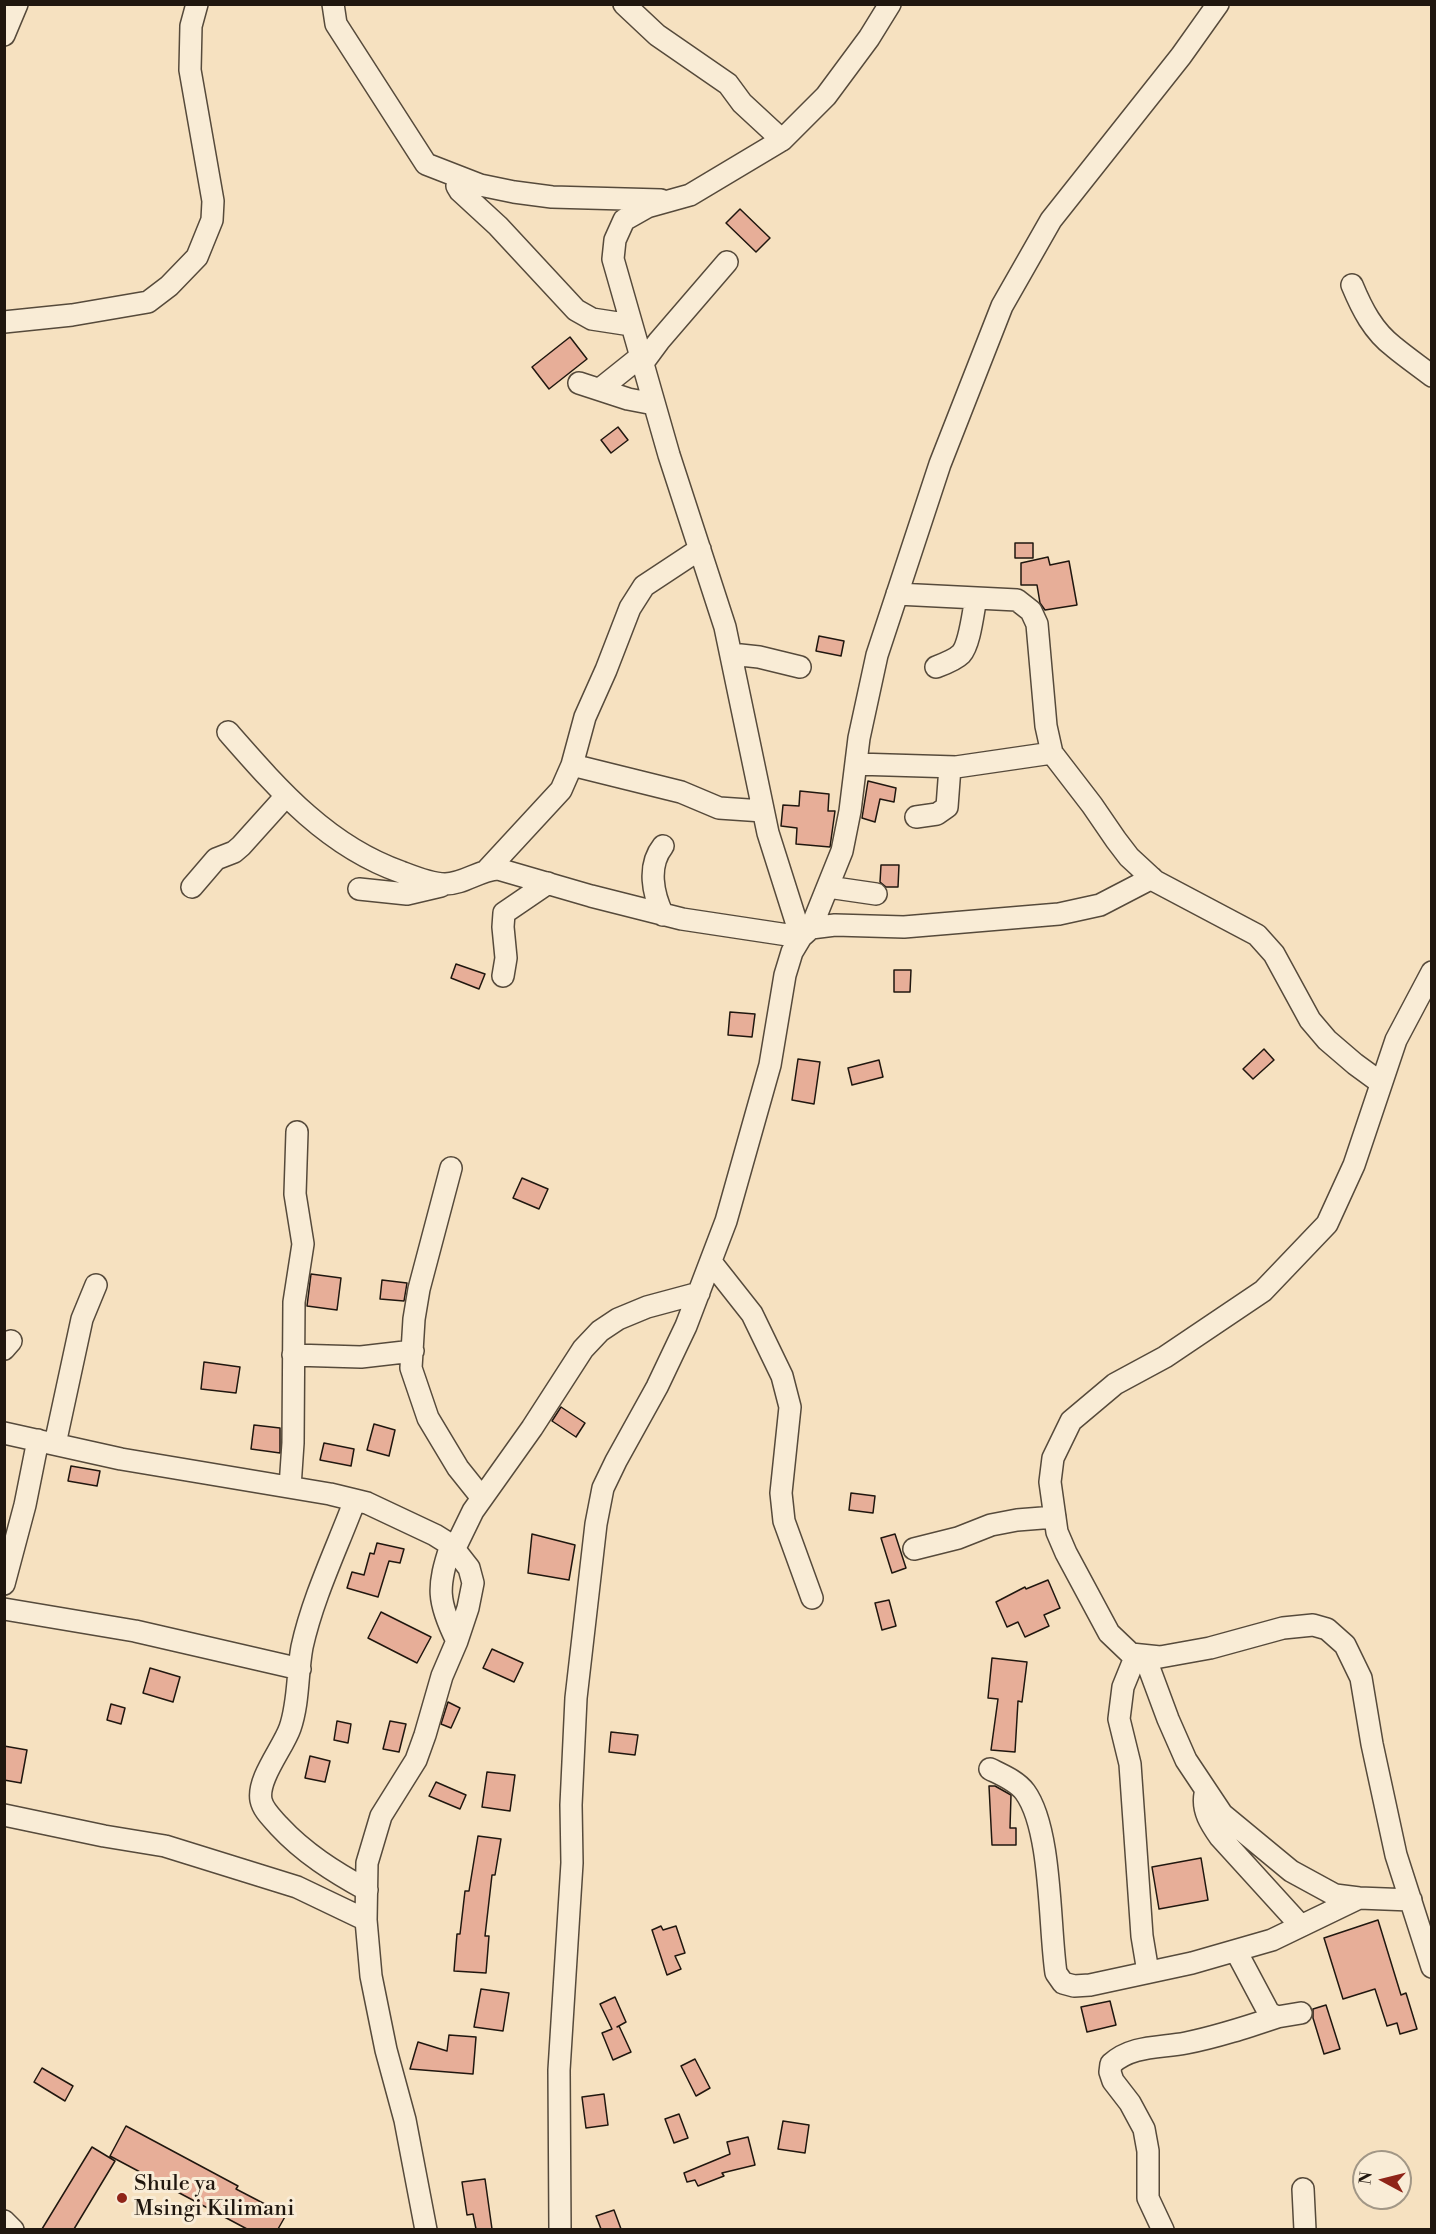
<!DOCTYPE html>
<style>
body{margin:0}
#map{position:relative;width:1436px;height:2234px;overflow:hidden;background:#f6e1c0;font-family:"Libre Bodoni",serif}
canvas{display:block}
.frame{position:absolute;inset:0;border:6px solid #20170f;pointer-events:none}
.north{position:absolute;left:1352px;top:2150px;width:60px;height:60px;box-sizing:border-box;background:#f9ecd6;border:2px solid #a29786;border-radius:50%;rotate:277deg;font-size:16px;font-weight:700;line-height:24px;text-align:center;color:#20170f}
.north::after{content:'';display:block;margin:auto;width:21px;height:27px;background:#8f2418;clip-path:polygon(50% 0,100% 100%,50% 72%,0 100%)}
</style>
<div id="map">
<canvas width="1436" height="2234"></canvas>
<div class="frame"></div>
<div class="north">N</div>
</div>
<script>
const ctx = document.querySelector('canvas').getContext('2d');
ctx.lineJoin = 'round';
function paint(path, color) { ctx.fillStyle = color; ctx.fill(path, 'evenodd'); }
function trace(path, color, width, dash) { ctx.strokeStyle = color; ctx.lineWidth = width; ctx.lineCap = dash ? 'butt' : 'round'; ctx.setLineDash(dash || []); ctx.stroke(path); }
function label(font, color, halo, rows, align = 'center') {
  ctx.font = font + ' "Libre Bodoni",serif'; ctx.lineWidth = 6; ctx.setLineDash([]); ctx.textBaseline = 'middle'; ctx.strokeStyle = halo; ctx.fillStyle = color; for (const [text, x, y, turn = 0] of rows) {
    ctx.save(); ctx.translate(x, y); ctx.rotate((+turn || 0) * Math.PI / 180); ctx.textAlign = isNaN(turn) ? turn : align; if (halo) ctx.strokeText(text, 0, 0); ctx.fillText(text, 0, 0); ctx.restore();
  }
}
const building = new Path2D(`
 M740,209L770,238L756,252L726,223Z
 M570,337L587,359L549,389L532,367Z
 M618,427L628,440L611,453L601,440Z
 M1015,543H1033V558H1015Z
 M1048,557L1050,565L1069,561L1077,605L1045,610L1040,603L1037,585H1021V563Z
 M819,636L844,641L841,656L816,651Z
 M868,781L896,788L894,802L880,799L875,822L862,818Z
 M800,791L829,794L828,811H835L830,847L796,844L797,828L781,826L783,805L799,806Z
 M881,865H899L898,887H886L880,882Z
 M456,964L485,974L479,989L451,978Z
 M894,970H911L910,992H894Z
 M730,1012L755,1014L752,1037L728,1035Z
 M1264,1049L1274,1060L1253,1079L1243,1069Z
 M798,1059L820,1062L814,1104L792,1100Z
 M879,1060L883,1077L852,1085L848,1068Z
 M522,1178L548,1189L539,1209L513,1198Z
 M311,1274L341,1278L337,1310L307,1306Z
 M382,1280L407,1283L404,1301L380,1299Z
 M204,1362L240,1367L236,1393L201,1389Z
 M561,1407L585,1423L576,1437L552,1421Z
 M374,1424L395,1430L389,1456L367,1450Z
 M254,1425L280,1428V1453L251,1449Z
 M324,1443L354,1449L351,1466L320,1460Z
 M71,1466L100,1471L97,1486L68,1481Z
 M851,1493L875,1496L873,1513L849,1510Z
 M532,1534L575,1545L569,1580L528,1573Z
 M895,1534L906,1568L892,1573L881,1538Z
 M377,1543L404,1549L400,1563L389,1561L378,1597L347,1588L352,1572L364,1575L370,1553L374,1554Z
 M1048,1580L1060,1608L1044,1615L1049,1626L1025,1637L1018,1622L1007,1627L996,1602L1025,1587L1026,1589Z
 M889,1600L896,1626L882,1630L875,1603Z
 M381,1612L431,1637L417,1663L368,1638Z
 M492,1649L523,1663L514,1682L483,1668Z
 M992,1658L1027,1662L1022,1702L1018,1701L1015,1752L991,1750L998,1699L988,1698Z
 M150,1668L180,1677L173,1702L143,1693Z
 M448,1702L460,1708L451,1728L441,1724Z
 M111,1704L125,1708L121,1724L107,1720Z
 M337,1721L351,1724L348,1743L334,1740Z
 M390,1721L406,1724L399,1752L383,1749Z
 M611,1732L638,1735L635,1755L609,1752Z
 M4,1746L27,1750L21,1783L4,1780Z
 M310,1756L330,1761L325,1782L305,1778Z
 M487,1772L515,1775L510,1811L482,1807Z
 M436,1782L466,1795L460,1809L429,1796Z
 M989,1786H995L1011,1795L1010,1828H1016V1845H992Z
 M478,1836L501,1839L495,1875H492L485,1936H489L486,1973L454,1971L457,1934H460L465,1891H469Z
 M1201,1858L1208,1900L1159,1909L1152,1867Z
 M1378,1920L1401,1995L1406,1993L1417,2029L1400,2034L1397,2023L1387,2026L1375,1989L1343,1999L1324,1938Z
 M661,1926L663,1930L676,1926L685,1953L675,1956L681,1969L667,1975L652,1930Z
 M481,1989L509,1993L503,2031L474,2027Z
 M615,1997L626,2022L617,2027L619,2026L631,2052L613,2060L602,2033L612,2029L600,2004Z
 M1110,2001L1116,2025L1087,2032L1081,2007Z
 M1326,2005L1340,2049L1324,2054L1313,2018V2009Z
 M449,2035L476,2037L473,2074L410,2069L418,2042L447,2051Z
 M695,2059L710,2088L696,2096L681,2066Z
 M42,2068L73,2086L65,2101L34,2082Z
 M604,2094L608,2125L586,2128L582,2097Z
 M679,2114L688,2138L674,2143L665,2119Z
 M783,2121L809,2125L805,2153L778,2149Z
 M126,2126L238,2186L236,2189L286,2215L278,2229H247L110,2156Z
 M748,2137L755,2165L722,2173L724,2176L698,2186L695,2180L687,2182L684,2173L730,2154L727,2142Z
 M92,2147L115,2161L74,2229H42Z
 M485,2179L492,2229H476L473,2214L467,2215L462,2182Z
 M614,2210L621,2229H601L596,2216Z`);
paint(building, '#e7ae98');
trace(building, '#20170f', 1.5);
const street = new Path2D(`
 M333,4L336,24L426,164L480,185L514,192L552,197L661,200
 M624,4L657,35L728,84L742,103L782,140
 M4,35L17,4
 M460,178L457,186L460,191L498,226L576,310L592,319L631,325
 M1352,285C1362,309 1373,331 1394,347C1406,357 1419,366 1432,376
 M4,322L72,315L148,302L169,286L197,257L212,220L213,201L190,70L191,26L197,4
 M642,364L659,341L727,262
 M579,383L628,399L654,404
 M600,389L640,357
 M897,594L1017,600L1031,611L1037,624L1046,726L1052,753L1092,805L1116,840L1129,857L1155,881L1257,935L1274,954L1310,1020L1327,1040L1355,1064L1381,1083
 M731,654L759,657L800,667
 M936,667C944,664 955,660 961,654C970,644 973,612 976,598
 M228,732C278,789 327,846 401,872C414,877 431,884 445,884C464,884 479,870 498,869L591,896L682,919L801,937L768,833L725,627L669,455L613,259L615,240L624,220L647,207L690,195L782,140L826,96L869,38L890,4
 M856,764L956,767L1052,753
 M572,765L681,792L719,808L763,811
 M916,817L937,814L947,807L950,767
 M488,869L561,790L572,765L585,717L606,670L630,608L644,586L700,549
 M192,887L216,859L234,852L241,846L286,796
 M828,887L876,894
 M359,889L407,894L441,886
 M663,915C653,894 647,866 663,846
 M811,928L842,851L850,811L859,738L877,655L940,464L1002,306L1051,220L1181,56L1218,4
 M1432,972L1396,1040L1354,1165L1327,1224L1263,1291L1165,1357L1115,1384L1071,1421L1053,1458L1050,1482L1057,1532L1066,1553L1109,1633L1131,1654L1160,1657L1210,1648L1283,1628L1313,1625L1327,1629L1345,1645L1361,1678L1372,1744L1396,1855L1432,1967
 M503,976L506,958L503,927L504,913L548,883
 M451,1168L419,1289L414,1319L411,1368L428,1418L458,1468L482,1498
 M711,1262L752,1314L782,1376L790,1407L781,1493L784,1521L812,1598
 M4,1349L11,1341
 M293,1355L361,1357L413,1351
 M4,1433L121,1459L330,1494L367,1503L435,1535L451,1545L469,1568L473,1583L468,1608L457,1641L442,1676L425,1735L416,1760L381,1816L367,1863L366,1920L371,1976L386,2050L405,2120L426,2230
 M55,1444L82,1319L96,1285
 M290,1487L293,1443L294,1302L303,1244L295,1194L297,1132
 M355,1500C337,1548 313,1597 302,1647C297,1674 299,1702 290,1728C283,1748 257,1779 261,1800C263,1810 272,1818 279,1826C304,1853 334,1872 367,1890
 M451,1545C437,1587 437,1601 457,1641
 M455,1548L473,1511L532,1428L583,1349L600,1331L618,1319L647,1307L699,1293
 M914,1549L958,1538L991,1525L1017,1520L1055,1517
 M4,1584L25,1505L38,1440
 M4,1609L135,1631L300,1669
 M1136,1655L1123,1687L1119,1719L1130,1764L1142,1936L1148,1972
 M1145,1657L1168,1719L1186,1760L1222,1814L1291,1871L1335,1895L1359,1898L1411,1900
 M990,1769C1002,1775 1017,1781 1025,1792C1052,1829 1049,1926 1056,1973L1063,1983L1074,1986L1090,1985L1192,1963L1272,1940L1359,1898
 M1205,1794C1202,1811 1211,1824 1220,1837L1301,1926
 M4,1815L104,1836L165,1846L297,1887L366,1920
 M1236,1951L1269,2013L1277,2017L1301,2013
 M1303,2189L1305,2230
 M4,2221L13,2230
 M560,2230L559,2070L572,1863L571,1805L576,1698L596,1524L603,1488L616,1461L657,1387L686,1326L726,1221L770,1065L785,975L792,952L801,937L811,928L835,925L904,927L1059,914L1100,905L1152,878
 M1163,2230L1148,2198V2151L1144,2129L1130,2103L1113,2081L1110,2072L1111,2064C1132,2045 1160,2048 1186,2043C1217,2037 1247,2027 1277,2017`);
trace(street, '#564a3b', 24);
trace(street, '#f9ecd6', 21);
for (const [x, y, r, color] of [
 [122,2198,6,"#8f2418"]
]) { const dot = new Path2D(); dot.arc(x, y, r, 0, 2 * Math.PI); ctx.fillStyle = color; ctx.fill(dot); trace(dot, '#f9ecd6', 2); }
label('22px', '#20170f', '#f9ecd6', [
 ["Shule ya",134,2185],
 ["Msingi Kilimani",134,2210]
], 'left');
</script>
